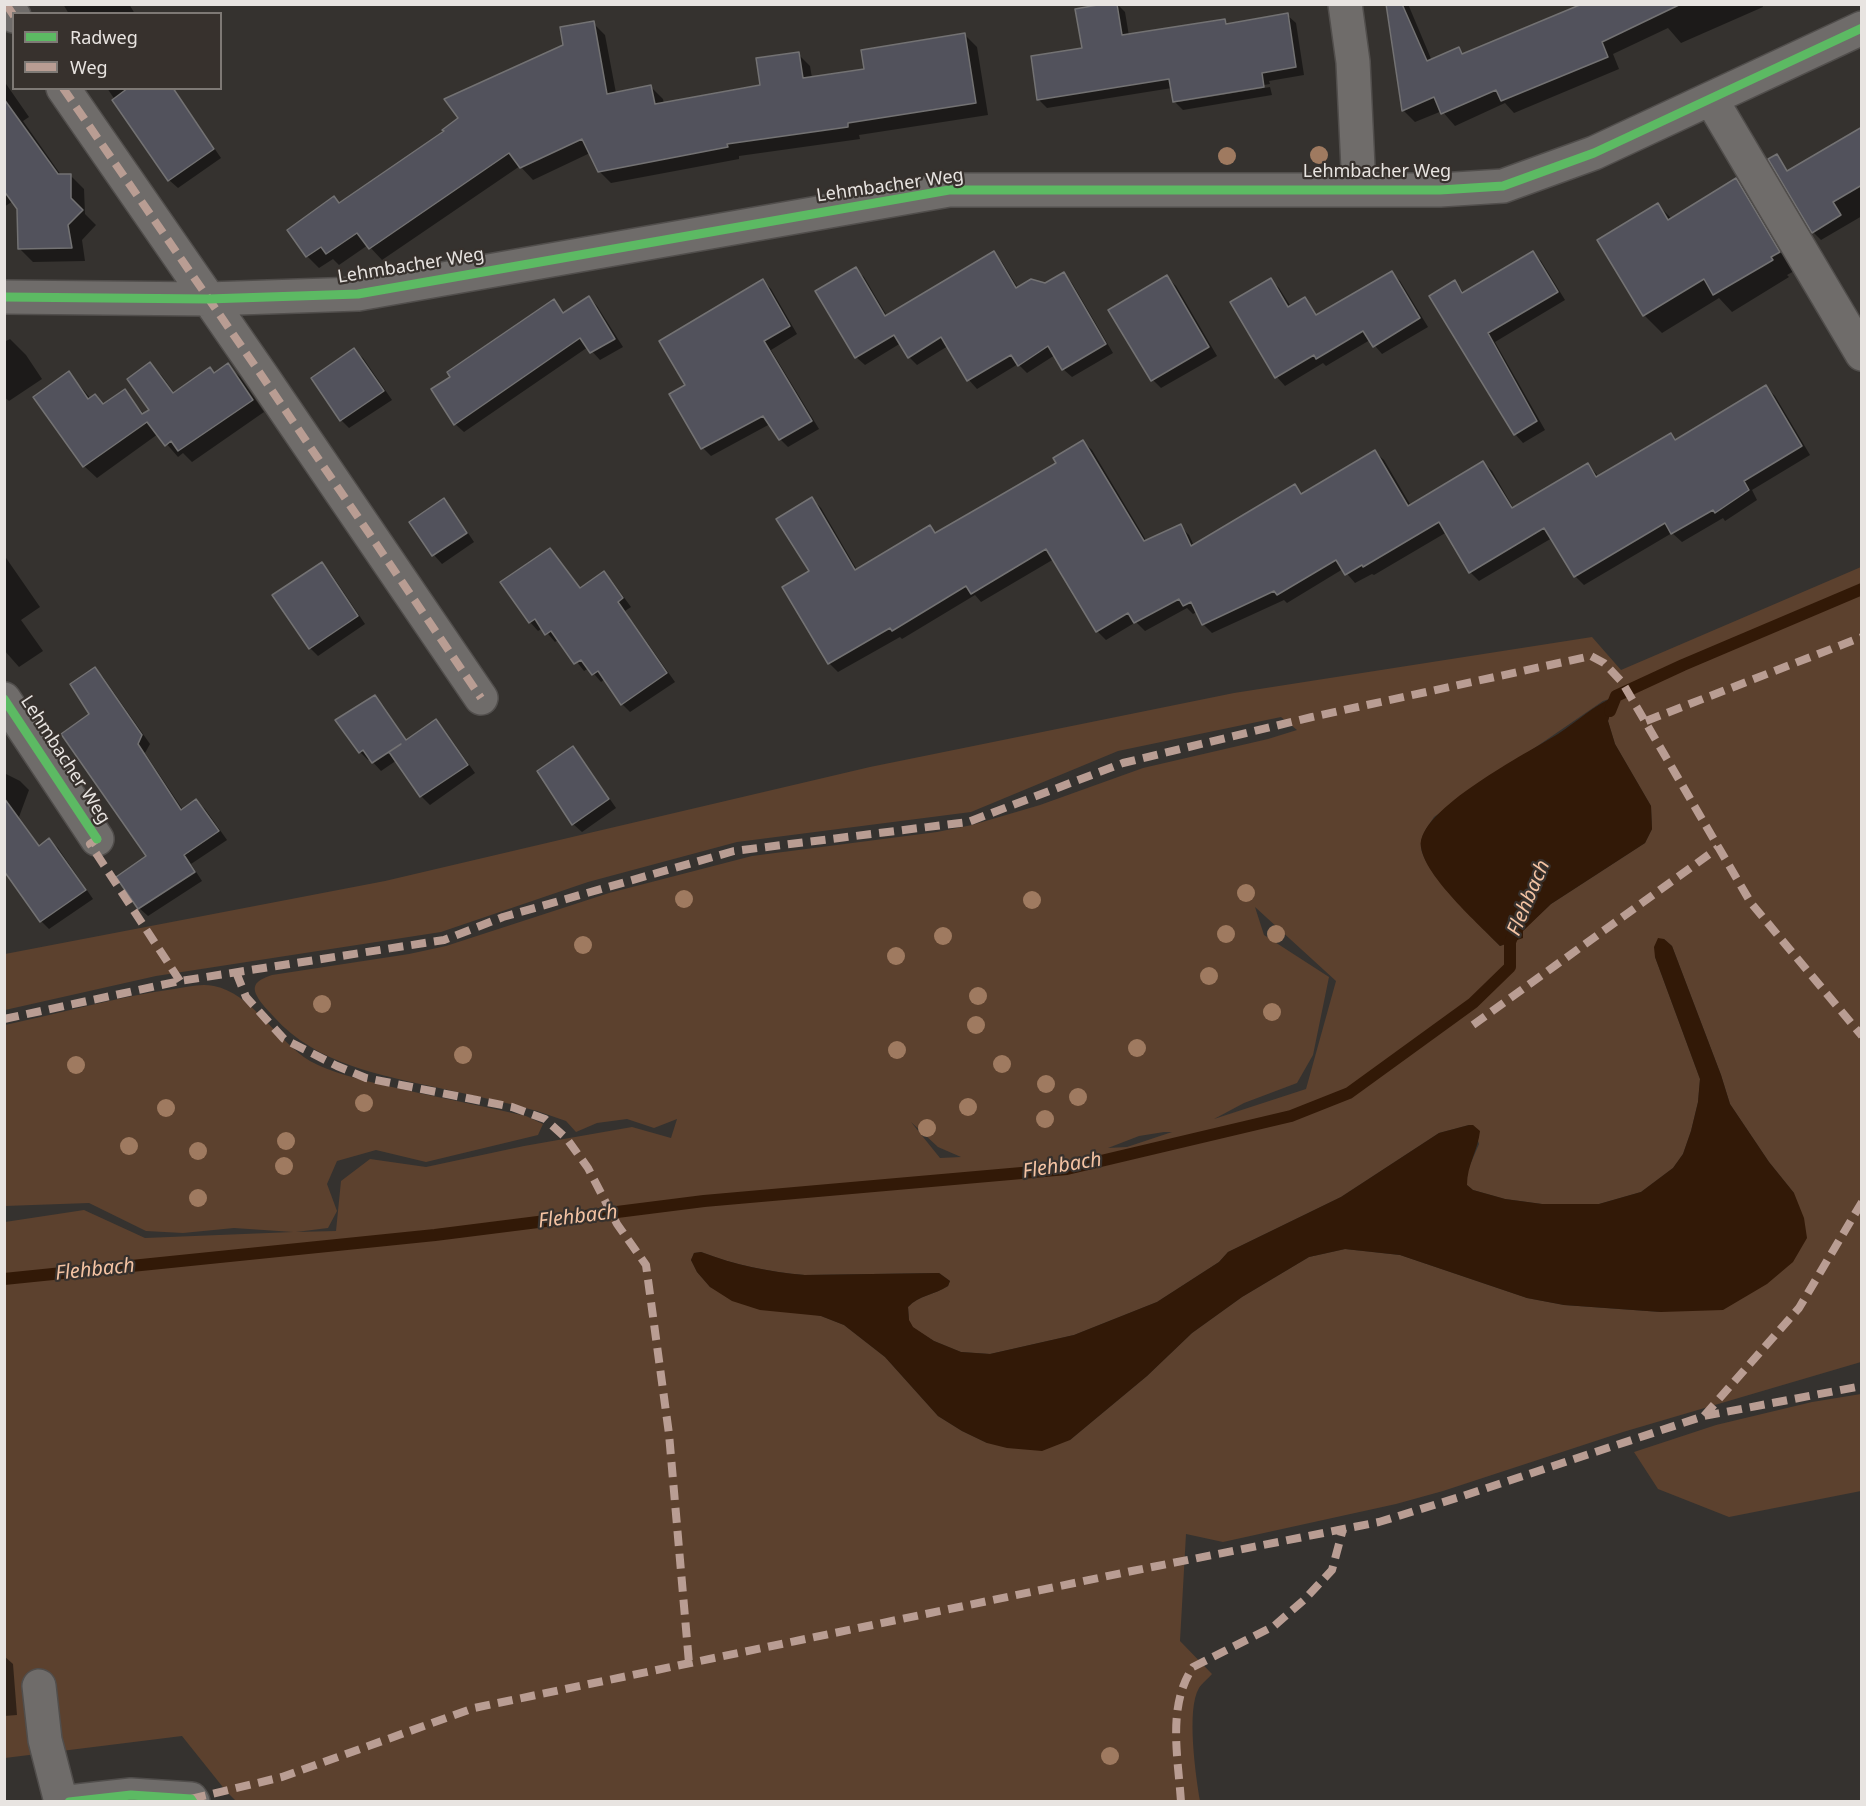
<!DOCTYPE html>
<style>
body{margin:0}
#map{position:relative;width:1866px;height:1806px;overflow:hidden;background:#35322f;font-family:"Noto Sans",sans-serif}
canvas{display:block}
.frame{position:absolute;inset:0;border:6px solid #e8e4e1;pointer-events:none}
.legend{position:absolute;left:12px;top:12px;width:210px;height:78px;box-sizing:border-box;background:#37312d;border:2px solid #7e7975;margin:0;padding:8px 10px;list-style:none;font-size:18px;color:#e8e4e1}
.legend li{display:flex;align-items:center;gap:12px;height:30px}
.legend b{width:30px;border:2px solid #7e7975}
</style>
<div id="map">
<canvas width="1866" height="1806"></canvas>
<div class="frame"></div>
<ul class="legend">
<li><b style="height:8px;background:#5cba63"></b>Radweg</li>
<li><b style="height:8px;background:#b99d93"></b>Weg</li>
</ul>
</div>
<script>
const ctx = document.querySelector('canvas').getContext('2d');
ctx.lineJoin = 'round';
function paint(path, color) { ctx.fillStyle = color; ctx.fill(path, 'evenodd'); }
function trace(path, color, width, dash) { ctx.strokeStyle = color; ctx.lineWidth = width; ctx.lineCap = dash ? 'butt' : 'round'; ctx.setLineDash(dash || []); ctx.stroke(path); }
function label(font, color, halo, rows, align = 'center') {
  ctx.font = font + ' "Noto Sans",sans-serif'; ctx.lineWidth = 4.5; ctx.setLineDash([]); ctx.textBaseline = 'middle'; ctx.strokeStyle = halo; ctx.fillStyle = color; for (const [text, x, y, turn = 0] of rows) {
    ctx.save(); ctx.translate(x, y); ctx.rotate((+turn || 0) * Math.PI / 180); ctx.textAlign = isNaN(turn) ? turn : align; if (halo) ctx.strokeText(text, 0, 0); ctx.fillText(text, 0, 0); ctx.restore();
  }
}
paint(new Path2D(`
 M1861,567V1362L1623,1432L1443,1491L1396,1504L1223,1542L1186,1534L1180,1641L1212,1674C1208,1679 1202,1683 1199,1688C1186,1709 1196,1777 1200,1801L237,1802L226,1791L182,1736L5,1758V1222L84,1210L145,1238L293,1232L234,1228L183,1233L146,1231L89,1203L5,1206V1025C61,1013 117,997 174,989C187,987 201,983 214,986C251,993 277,1041 310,1061C332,1073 359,1079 383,1085C431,1096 478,1105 526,1116L543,1124L538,1135L426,1162L376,1150L337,1161L327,1184L337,1211L328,1228L296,1232L336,1231L341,1181L370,1159L426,1167L524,1146L632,1127L671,1138L677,1119L654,1128L627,1119L597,1123L576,1132L566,1121L537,1111C504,1102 471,1095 439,1088C380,1075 316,1064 274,1017C268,1010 261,1004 257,996C250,983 261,979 272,975L409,954L446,946L609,893L752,856L937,832L972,825L1040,805L1143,768L1268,739L1297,730L1281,717L1118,751L971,812L737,842L588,882L441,932L156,976L5,1010V954L385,881L870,767L1234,693L1592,637L1621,670ZM1615,697L1608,721L1615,744L1651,806L1652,829L1645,843L1551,904L1510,942L1500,946C1483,927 1417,867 1421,843C1422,833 1429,825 1434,817L1603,701ZM1255,907L1336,981L1306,1089L1214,1119L1244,1103L1297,1083L1313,1055L1329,977L1264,935ZM1664,939L1672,946L1721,1075L1730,1104L1769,1162L1794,1193L1661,1312L1564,1305L1527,1298L1400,1255L1345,1249L1309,1257L1242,1297L1192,1333L1147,1376L1070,1440L987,1443L962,1431L938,1416L885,1357L844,1325L821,1316L710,1287L697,1272L691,1260L694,1253L701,1252C735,1265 769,1272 805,1275L939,1273L950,1281L948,1286C934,1295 919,1295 908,1307L909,1321L913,1328L934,1341L961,1352L990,1354L1074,1335L1157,1302L1219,1262L1228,1252L1341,1197L1439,1133L1469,1125H1473L1479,1144L1467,1172V1185L1473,1190L1505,1199L1542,1204H1599L1641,1192L1673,1168L1683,1154L1691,1131L1698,1102L1700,1079L1655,957ZM911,1122L938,1147L961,1157L940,1158ZM1164,1132H1172L1127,1147L1108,1148L1139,1136Z
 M1861,1394V1491L1729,1517L1658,1489L1634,1452L1716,1425L1812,1402Z`), '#5c412e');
paint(new Path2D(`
 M1616,696L1608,721L1615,744L1651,806L1652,829L1645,843L1551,904L1523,931V938L1500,946C1479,924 1425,877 1421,847C1416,810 1529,752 1558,734C1578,721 1594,705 1616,696Z
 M1658,938L1664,939L1672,946L1721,1075L1730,1104L1769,1162L1794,1193L1804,1218L1807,1238L1793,1262L1767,1284L1723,1310L1661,1312L1564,1305L1527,1298L1400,1255L1345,1249L1309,1257L1242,1297L1192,1333L1147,1376L1070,1440L1042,1451L1007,1448L987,1443L962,1431L938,1416L885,1357L844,1325L821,1316L760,1310L732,1301L710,1287L697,1272L691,1260L694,1253L701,1252C735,1265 769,1272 805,1275L939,1273L950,1281L948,1286C934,1295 919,1295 908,1307L909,1320L913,1327L934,1341L961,1352L990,1354L1074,1335L1157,1302L1219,1262L1228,1252L1341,1197L1439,1133L1469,1125H1473L1480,1131C1478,1150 1467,1165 1467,1185L1473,1190L1505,1199L1542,1204H1599L1641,1192L1673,1168L1683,1154L1691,1131L1698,1102L1700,1079L1655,957L1654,947Z`), '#321907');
paint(new Path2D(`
 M63,4H129L135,14H69Z
 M1112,4H1117L1125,12L1129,36L1225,20L1229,25L1287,15L1296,23L1304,75L1269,81L1270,84L1179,99V102L1270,87L1272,95L1183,110L1174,101L1172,88L1047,108L1039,100L1083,49Z
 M1387,4H1408L1432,61L1459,49L1464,55L1588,4H1762L1763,7L1681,43L1668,28L1613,54L1619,69L1514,113L1505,103L1455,126L1442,111L1415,122L1403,110Z
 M593,23L605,35L616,93L651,87L663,99L664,104L761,86L798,54L810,66L812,78L866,71L965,35L977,47L988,115L859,135L860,139L739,156V159L611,183L599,171L590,153L533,180L520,166L382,260L368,245L339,265L333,259L319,268L307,256L334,198L340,204L446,132L565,46Z
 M4,81L29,117L23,121L61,175H70L84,189L85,214L96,225L82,240L85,261L33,262L19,248V197L4,207Z
 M107,88H173L221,158L178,188L169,180Z
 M1862,129V216L1821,240L1813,232L1776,156L1789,172Z
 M1736,180L1753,197L1796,270L1787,275L1789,277L1732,312L1719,298L1662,333L1644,315L1658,205L1672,219Z
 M993,253L1002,262L1018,288L1045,285L1064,274L1072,283L1113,353L1072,377L1063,369L1055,355L1027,373L1018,364L977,389L969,380L948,346L917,365L909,357L901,343L865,365L856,357L817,292L855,269L864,277L887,316Z
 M1533,253L1541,261L1565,300L1495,342L1545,430L1523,443L1515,434L1455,282L1464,293Z
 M1391,272L1400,281L1428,327L1382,354L1370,340L1326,366L1323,363L1285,386L1277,377L1232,303L1271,280L1279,288L1291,307L1305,299L1318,316Z
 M1167,277L1176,286L1217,356L1161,388L1153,380L1110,311Z
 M763,281L771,289L797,334L771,350L819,429L788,447L780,439L770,424L711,456L703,448L687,385Z
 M589,297L597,306L623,347L600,360L588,347L464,432L455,424L554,301L565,313Z
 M10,339L26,355L42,379L9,401L4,397V342Z
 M354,350L363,358L392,400L349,428L341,420Z
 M150,364L162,376L175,394L215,374L227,365L240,377L264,412L192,462L183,453L178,457L158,434L97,478L84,466L35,398L69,373L91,399L95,396L104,405L124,391L144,414L151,410Z
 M1766,387L1775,396L1810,455L1752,490L1757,500L1725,521L1723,518L1682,542L1672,533L1584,585L1575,576L1552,538L1479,581L1470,572L1447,532L1374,575L1372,574L1355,583L1343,569L1287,603L1284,600L1212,633L1203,624L1197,612L1193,614L1187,608L1145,631L1136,622L1106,640L1097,631L1054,559L981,602L975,595L902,639L900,637L838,672L829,663L784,588L811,572L812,499L821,508L857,570L930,527L937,533L1058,464L1083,442L1092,450L1147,542L1180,526L1189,535L1194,546L1294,486L1303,494L1375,452L1384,460L1411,506L1483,462L1492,471L1514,509L1588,465L1599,477L1676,441Z
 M443,500L452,509L474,542L442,564L434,555L411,523Z
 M550,550L581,589L604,573L612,581L631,607L625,611L675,682L630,712L622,704L605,679L601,682L589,668L584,671L559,639L555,642L543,628L538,631L530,622L502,582Z
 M4,555L40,607L21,620L43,651L19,667L4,650Z
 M321,564L330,572L365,624L318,656L310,648Z
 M95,669L103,677L150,744L145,753L183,810L196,801L205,809L227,840L191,864L202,881L148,916L139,908L148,856L91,714Z
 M374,697L383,705L407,741L436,721L444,729L475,773L430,805L421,796L397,760L381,771L370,759L368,760L360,752Z
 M573,748L581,757L616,808L582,832L573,824Z
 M4,773L20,781L29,790L19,817L40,847L49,840L58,848L93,899L49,929L41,921L4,870Z
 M4,1656L13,1664L17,1715L4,1716Z`), '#0007');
trace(new Path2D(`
 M1610,711L1616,696L1683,665L1862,589
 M4,1279L435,1235L704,1201L1067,1169L1291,1116L1349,1093L1473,1003L1510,967V942L1516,928`), '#321907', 12);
const building = new Path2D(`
 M1103,4H1117L1122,35L1225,19L1226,24L1288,13L1296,67L1262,73L1264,87L1173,102L1169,79L1037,100L1031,56L1082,48L1075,9Z
 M1386,4H1402L1427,61L1459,47L1462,54L1582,4H1681L1602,42L1608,57L1501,101L1496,90L1441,114L1434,97L1402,111Z
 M594,21L607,94L651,85L655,104L760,85L756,58L799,52L803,78L864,69L861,50L965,33L976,103L848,123V127L727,144L728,147L598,172L582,139L520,168L509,153L369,249L357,233L326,254L321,247L306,257L287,230L334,196L339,203L444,131L442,130L458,118L444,99L563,45L560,27Z
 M128,88H173L214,149L168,181L112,100Z
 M4,99L58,174H71V198L83,210L68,225L72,248L18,249L17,209L4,191Z
 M1862,127V185L1833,202L1841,215L1812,233L1768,159L1777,154L1787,171Z
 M1736,178L1780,252L1771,257L1773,260L1713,295L1704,279L1643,316L1597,240L1658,203L1668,220Z
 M994,251L1016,288L1031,279L1045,283L1064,272L1106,344L1062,370L1048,346L1018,366L1011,355L967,381L941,337L908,358L894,335L855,358L815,291L856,267L885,316Z
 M1533,251L1558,292L1488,333L1537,421L1514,435L1429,296L1455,280L1462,293Z
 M1392,271L1420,318L1373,347L1363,331L1316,359L1314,355L1275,378L1230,302L1271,278L1288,307L1305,297L1316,315Z
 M1167,275L1209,347L1151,381L1108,310Z
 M763,279L790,326L764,341L812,421L779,440L763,416L701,449L669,394L685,385L659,341Z
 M589,296L615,339L590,353L580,338L454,425L431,389L450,377L447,372L554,299L563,313Z
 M354,348L384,391L340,421L311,378Z
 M150,362L173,393L210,367L214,373L228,363L253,400L178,451L171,441L165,446L147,422L83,467L33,397L69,371L88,399L95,394L103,404L125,389L142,414L149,410L127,379Z
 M1766,385L1802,446L1744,481L1749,490L1715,513L1713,510L1671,534L1665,523L1574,577L1544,528L1469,573L1439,522L1363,567L1362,565L1345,575L1336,560L1277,595L1274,591L1202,625L1191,602L1183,606L1179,599L1134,623L1128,613L1096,632L1046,549L971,594L966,586L892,631L890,628L828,664L782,587L809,571L776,519L812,497L855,570L930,525L935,533L994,499L1056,463L1053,458L1083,440L1144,541L1181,524L1191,546L1295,484L1301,494L1375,450L1408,506L1483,461L1512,508L1588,463L1596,477L1671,433L1675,440Z
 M444,498L467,533L432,556L409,522Z
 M550,548L580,588L604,571L623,598L618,602L667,673L621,705L598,671L592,675L581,660L574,664L551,631L545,635L535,619L529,623L500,582Z
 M322,562L358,616L309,649L272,595Z
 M95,667L142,735L138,744L181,810L196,799L219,831L184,855L195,872L138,909L116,877L146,856L61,734L89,714L70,684Z
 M375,695L406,740L436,719L468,765L420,797L389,752L401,744L372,763L363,750L359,753L335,720Z
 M573,746L609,799L572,825L537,771Z
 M4,798L39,846L49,838L86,890L40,922L4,871Z`);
paint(building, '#52525c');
trace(building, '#737273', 1.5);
const minor = new Path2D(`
 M6,4L14,16
 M1345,4L1353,62L1359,189
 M63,88L262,376L481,698
 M1711,99L1862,354
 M4,297L208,299L358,294L949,190H1440L1503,186L1594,153L1862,28
 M4,699L97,839
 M39,1686L45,1740L61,1802
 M69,1802L131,1795L191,1799L193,1802`);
trace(minor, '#514e4c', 36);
trace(minor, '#6f6c6a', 33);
trace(new Path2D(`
 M6,4L14,16
 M63,88L262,376L481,698
 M1646,721L1862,637
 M95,836L97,839L90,844L180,981
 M236,972L246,997L284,1039L337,1066L366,1078L512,1107L545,1119L567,1139L588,1168L617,1224L646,1265L669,1434L689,1663
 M4,1019L180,981L444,940L503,917L734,851L968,822L1123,763L1312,717L1591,656L1604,663L1622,682L1751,903L1862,1036
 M1473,1025L1718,848
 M1704,1416L1799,1308L1862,1202
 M191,1799L282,1777L474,1708L1132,1571L1379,1522L1463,1496L1704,1416L1862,1386
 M1181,1802C1178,1756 1167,1706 1193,1667L1274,1626L1304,1600L1332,1570L1343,1529`), '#b99d93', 8, [15, 8]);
trace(new Path2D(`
 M4,297L208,299L358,294L949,190H1440L1503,186L1594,153L1862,28
 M4,699L97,839
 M69,1802L131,1795L191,1799L193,1802`), '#5cba63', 9);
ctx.fillStyle = '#9f7a60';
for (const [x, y] of [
 [1319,155],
 [1227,156],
 [1246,893],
 [684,899],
 [1032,900],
 [1226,934],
 [1276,934],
 [943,936],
 [583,945],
 [896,956],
 [1209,976],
 [978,996],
 [322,1004],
 [1272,1012],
 [976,1025],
 [1137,1048],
 [897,1050],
 [463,1055],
 [1002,1064],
 [76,1065],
 [1046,1084],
 [1078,1097],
 [364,1103],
 [968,1107],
 [166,1108],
 [1045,1119],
 [927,1128],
 [286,1141],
 [129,1146],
 [198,1151],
 [284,1166],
 [198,1198],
 [1110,1756]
]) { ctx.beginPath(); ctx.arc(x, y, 9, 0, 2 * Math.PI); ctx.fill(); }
label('18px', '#e8e4e1', '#37312d', [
 ["Lehmbacher Weg",1377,172],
 ["Lehmbacher Weg",890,186,-8],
 ["Lehmbacher Weg",411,266,-9],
 ["Lehmbacher Weg",65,760,57]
]);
label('italic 20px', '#f4c3a3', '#37312d', [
 ["Flehbach",1529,898,-67],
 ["Flehbach",1062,1166,-9],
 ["Flehbach",578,1217,-7],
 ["Flehbach",95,1270,-6]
]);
</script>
